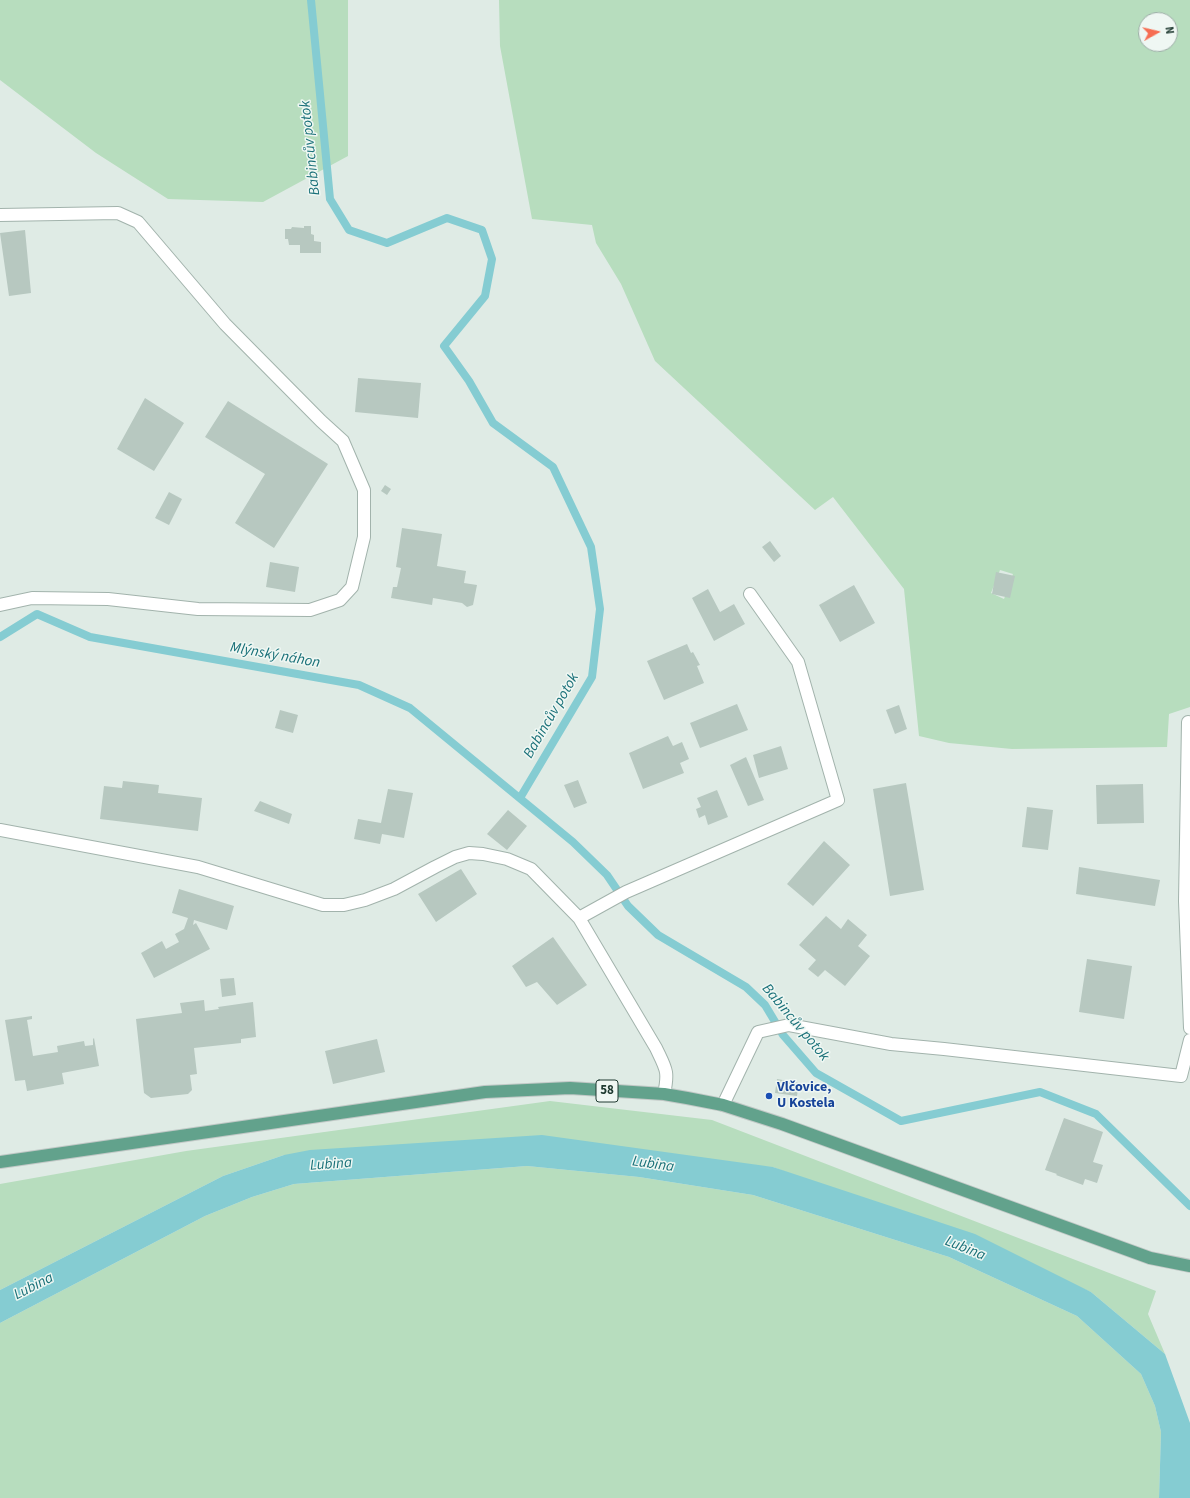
<!DOCTYPE html>
<meta charset="utf-8">
<style>
body{margin:0}
#map{position:relative;width:1190px;height:1498px;overflow:hidden;background:#dfebe5;font-family:"Source Sans 3",sans-serif}
canvas{display:block}
.north{position:absolute;left:1138px;top:12px;width:40px;height:40px;box-sizing:border-box;background:#eff7f3;border:1px solid #9caca6;border-radius:50%;rotate:82deg;font-size:11px;font-weight:700;line-height:16px;text-align:center;color:#203b32}
.north::after{content:'';display:block;margin:auto;width:14px;height:18px;background:#f66d52;clip-path:polygon(50% 0,100% 100%,50% 72%,0 100%)}
</style>
<div id="map">
<canvas width="1190" height="1498"></canvas>
<div class="north">N</div>
</div>
<script>
const ctx = document.querySelector('canvas').getContext('2d');
ctx.lineJoin = 'round';
function paint(path, color) { ctx.fillStyle = color; ctx.fill(path, 'evenodd'); }
function trace(path, color, width, dash) { ctx.strokeStyle = color; ctx.lineWidth = width; ctx.lineCap = dash ? 'butt' : 'round'; ctx.setLineDash(dash || []); ctx.stroke(path); }
function label(font, color, halo, rows, align = 'center') {
  ctx.font = font + ' "Source Sans 3",sans-serif'; ctx.lineWidth = 3; ctx.setLineDash([]); ctx.textBaseline = 'middle'; ctx.strokeStyle = halo; ctx.fillStyle = color; for (const [text, x, y, turn = 0] of rows) {
    ctx.save(); ctx.translate(x, y); ctx.rotate((+turn || 0) * Math.PI / 180); ctx.textAlign = isNaN(turn) ? turn : align; if (halo) ctx.strokeText(text, 0, 0); ctx.fillText(text, 0, 0); ctx.restore();
  }
}
paint(new Path2D(`
 M0,0H348V156L263,202L168,199L96,153L0,80Z
 M499,0H1190V707L1169,714L1167,747L1012,749L949,743L919,736L904,589L833,497L815,510L655,361L621,284L596,243L592,225L532,219L500,46ZM1146,20H1170V44H1146ZM1000,570L1013,574L1004,599L991,593Z
 M550,1101L712,1120L1156,1291L1148,1314L1165,1354L1091,1292L773,1167L284,1155L223,1176L0,1290V1184L186,1151Z
 M527,1166L639,1177L753,1195L949,1257L1077,1316L1141,1374L1155,1406L1161,1432L1159,1498H0V1323L205,1216L252,1197L294,1184Z`), '#b7ddbe');
paint(new Path2D(`
 M542,1135L773,1167L975,1234L1091,1292L1165,1354L1190,1423V1498H1159L1161,1432L1155,1406L1141,1374L1077,1316L949,1257L753,1195L639,1177L527,1166L294,1184L252,1197L205,1216L0,1323V1290L223,1176L284,1155L310,1150Z`), '#85ccd2');
trace(new Path2D(`
 M311,0L330,199L349,230L387,243L447,218L482,230L492,259L485,296L444,346L469,381L493,423L553,467L591,547L600,609L592,677L520,798
 M0,637L37,614L90,637L359,685L410,708L573,842L607,875L628,906L658,935L746,987L765,1005L783,1035L816,1073L901,1121L1040,1092L1096,1114L1190,1206`), '#85ccd2', 8);
paint(new Path2D(`
 M304,226H311V234L314,235V241L321,242V253H300V245H289L288,239H285V229H291L292,227L304,228Z
 M25,230L31,293L9,296L0,233Z
 M358,378L421,383L418,418L355,412Z
 M145,398L184,423L154,471L117,449Z
 M228,401L328,464L274,548L235,523L265,474L205,437Z
 M385,485L391,489L387,495L381,491Z
 M169,492L182,499L169,525L155,518Z
 M402,528L442,534L437,566L466,571L464,583L477,585L473,605L467,607L462,603L433,598L432,605L391,598L393,587H397L401,568L396,567Z
 M770,541L781,556L774,562L762,547Z
 M270,562L299,567L295,592L266,587Z
 M996,572L1015,576L1010,598L992,594Z
 M854,585L875,623L840,642L819,605Z
 M708,589L720,612L734,604L745,624L714,641L692,598Z
 M687,644L691,653L693,652L700,665L697,666L704,683L664,700L647,661Z
 M737,704L748,730L700,748L690,723Z
 M899,705L907,729L895,734L886,710Z
 M280,710L298,715L293,733L275,728Z
 M668,736L673,746L682,742L689,759L680,763L684,773L643,789L629,753Z
 M781,746L788,769L759,778L753,755Z
 M746,757L764,800L748,806L730,765Z
 M578,780L587,803L574,808L564,785Z
 M123,781L159,785L158,793L202,798L198,831L100,819L104,786L122,788Z
 M906,783L924,890L890,896L873,789Z
 M1143,784L1144,823L1097,824L1096,785Z
 M388,789L413,793L404,838L382,834L380,844L354,839L358,819L381,823Z
 M717,790L728,817L708,825L705,815L699,818L696,809L701,807L697,798Z
 M260,801L292,814L289,824L254,811Z
 M1027,807L1053,810L1048,850L1022,847Z
 M508,810L527,826L507,850L487,834Z
 M824,841L850,865L813,906L787,884Z
 M1079,867L1160,880L1155,906L1076,894Z
 M461,869L477,894L436,922L418,894Z
 M179,889L234,906L227,930L194,920L193,925L196,923L210,949L154,978L141,953L162,941L166,949L179,942L175,934L184,929L188,918L172,913Z
 M826,916L841,929L848,919L867,935L858,946L870,956L845,986L825,970L818,977L808,969L816,960L799,945Z
 M553,937L587,985L557,1005L537,982L526,987L512,966Z
 M1087,959L1132,966L1124,1019L1079,1012Z
 M234,978L236,995L222,997L220,979Z
 M204,1000L205,1011L219,1009L218,1007L253,1002L256,1037L241,1039V1043L194,1048L197,1074L190,1075L192,1090L188,1094L151,1098L144,1093L136,1019L182,1013L180,1003Z
 M32,1016V1019L27,1020L33,1056L58,1052L57,1046L84,1041L85,1046L93,1045V1039L94,1038L99,1066L62,1073L64,1084L27,1091L25,1080L15,1081L5,1020Z
 M377,1039L385,1072L333,1084L325,1051Z
 M777,1079L799,1083L797,1096L775,1093Z
 M1064,1118L1103,1132L1093,1162L1103,1165L1097,1183L1085,1179L1083,1185L1056,1175L1057,1174L1045,1170Z`), '#b7c8c0');
const street = new Path2D(`
 M0,215L118,213L138,222L225,324L321,421L343,441L364,490V537L352,587L340,600L310,610L198,609L108,599L32,598L0,605
 M1188,722L1185,901L1190,1028
 M0,830L198,867L323,905H344L365,900L394,889L435,867L455,857L469,853L483,854L507,859L531,869L579,918L656,1048C666,1069 669,1071 664,1094
 M579,918L626,892L838,800L798,662L750,594
 M723,1105L758,1032L789,1025L891,1044L944,1049L1181,1076L1190,1040`);
const primary = new Path2D(`
 M0,1162L485,1092L570,1088L664,1094L687,1098L723,1105L782,1124L1150,1258L1190,1266`);
trace(street, '#a2b3ac', 14);
trace(primary, '#c1c8c6', 14);
trace(street, '#fff', 12);
trace(primary, '#62a28c', 12);
for (const [x, y, r, color] of [
 [769,1096,4,"#1a4fb4"]
]) { const dot = new Path2D(); dot.arc(x, y, r, 0, 2 * Math.PI); ctx.fillStyle = color; ctx.fill(dot); trace(dot, '#eff7f3', 1.5); }
for (const [x, y, w] of [
 [607,1091,22]
]) { const box = new Path2D(); box.roundRect(x - w / 2, y - 11, w, 22, 3); ctx.fillStyle = '#eff7f3'; ctx.fill(box); trace(box, '#203b32', 1); }
label('bold 13px', '#203b32', null, [
 ["58",607,1091]
]);
label('bold 14px', '#164399', '#eff7f3', [
 ["Vlčovice,",777,1088],
 ["U Kostela",777,1104]
], 'left');
label('italic 15px', '#197078', '#eff7f3', [
 ["Babincův potok",311,148,-96],
 ["Mlýnský náhon",275,656,10],
 ["Babincův potok",552,716,-60],
 ["Babincův potok",795,1023,50],
 ["Lubina",331,1165,-4],
 ["Lubina",653,1165,8],
 ["Lubina",965,1249,22],
 ["Lubina",34,1287,-27]
]);
</script>
